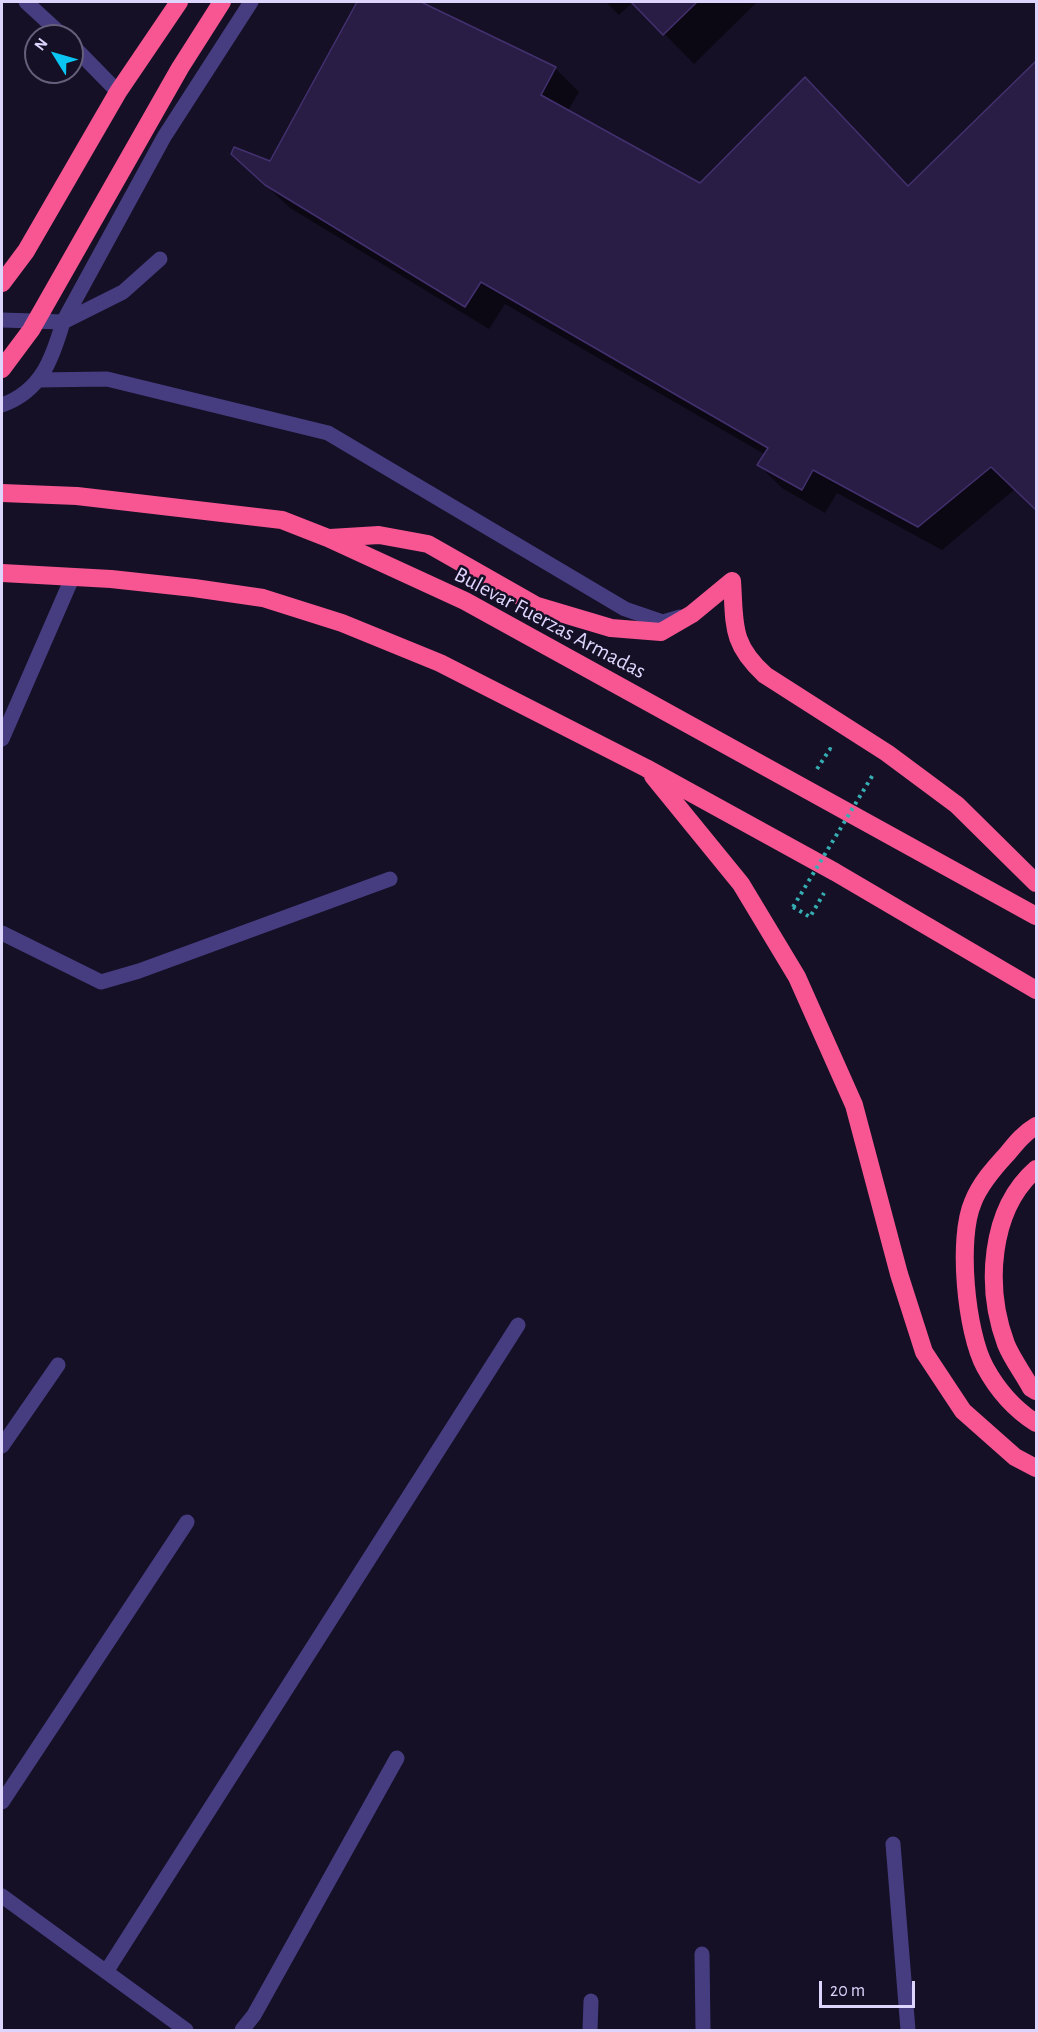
<!DOCTYPE html>
<style>
body{margin:0}
#map{position:relative;width:1038px;height:2032px;overflow:hidden;background:#151025;font-family:"Alegreya Sans",sans-serif}
canvas{display:block}
.frame{position:absolute;inset:0;border:3px solid #ded5fd;pointer-events:none}
.north{position:absolute;left:24px;top:24px;width:60px;height:60px;box-sizing:border-box;background:#151025;border:2px solid #655f7b;border-radius:50%;rotate:307deg;font-size:16px;font-weight:700;line-height:24px;text-align:center;color:#ded5fd}
.north::after{content:'';display:block;margin:auto;width:21px;height:27px;background:#0bc5f3;clip-path:polygon(50% 0,100% 100%,50% 72%,0 100%)}
.scale{position:absolute;left:819px;top:1981px;width:96px;height:27px;box-sizing:border-box;border:3px solid #ded5fd;border-top:0;padding-left:8px;font-size:18px;line-height:21px;white-space:nowrap;color:#ded5fd;-webkit-text-stroke:4px #151025;paint-order:stroke}
</style>
<div id="map">
<canvas width="1038" height="2032"></canvas>
<div class="frame"></div>
<div class="north">N</div>
<div class="scale">20 m</div>
</div>
<script>
const ctx = document.querySelector('canvas').getContext('2d');
ctx.lineJoin = 'round';
function paint(path, color) { ctx.fillStyle = color; ctx.fill(path, 'evenodd'); }
function trace(path, color, width, dash) { ctx.strokeStyle = color; ctx.lineWidth = width; ctx.lineCap = dash ? 'butt' : 'round'; ctx.setLineDash(dash || []); ctx.stroke(path); }
function label(font, color, halo, rows, align = 'center') {
  ctx.font = font + ' "Alegreya Sans",sans-serif'; ctx.lineWidth = 5; ctx.setLineDash([]); ctx.textBaseline = 'middle'; ctx.strokeStyle = halo; ctx.fillStyle = color; for (const [text, x, y, turn = 0] of rows) {
    ctx.save(); ctx.translate(x, y); ctx.rotate((+turn || 0) * Math.PI / 180); ctx.textAlign = isNaN(turn) ? turn : align; if (halo) ctx.strokeText(text, 0, 0); ctx.fillText(text, 0, 0); ctx.restore();
  }
}
paint(new Path2D(`
 M358,2H417L555,68L579,92L567,112L700,185L908,187L1036,63V509L1015,489L942,550L837,493L825,513L782,488L759,465L766,455L505,304L489,329L290,208L233,154L270,163Z
 M606,2H633L619,15Z
 M633,2H757L694,64Z`), '#0007');
const building = new Path2D(`
 M357,2H421L556,67L541,95L700,183L805,77L908,186L1036,61V510L991,467L918,527L813,470L802,490L757,465L768,448L481,282L465,307L265,185L231,154L234,147L270,161Z
 M631,2H697L663,35Z`);
paint(building, '#291d45');
trace(building, '#43306f', 1.5);
trace(new Path2D(`
 M817,769L830,749L832,750
 M793,907L810,917L824,893`), '#35adb2', 4, [3, 4.5]);
trace(new Path2D(`
 M26,2L63,36
 M72,45L118,92
 M2,320L63,322L123,292L160,259
 M39,380L107,379L328,433L625,609L663,622L680,617
 M2,405C41,391 52,360 63,322L164,137L251,2
 M2,739L73,576
 M2,933L101,982L139,971L390,879
 M2,1446L58,1365
 M2,1802L187,1522
 M893,1844L908,2030
 M2,1896L186,2030
 M702,1954L703,2030
 M106,1972L518,1325
 M242,2030L254,2015L397,1758
 M590,2030L591,2001`), '#463d81', 15);
trace(new Path2D(`
 M2,283L26,251L118,92L179,2
 M2,493L77,496L282,520L328,538L465,601L1036,916
 M330,538L379,535L428,544L537,606L611,628L661,632L692,614L732,581
 M2,573L111,579L194,588L263,598L342,623L440,663L646,768L835,872L1036,990
 M732,581C735,624 730,643 765,675L887,753L957,805L1036,883
 M653,776L741,884L797,977L854,1105L899,1274L924,1352L963,1411L1015,1457L1036,1468
 M1036,1126C1024,1133 1016,1143 1007,1154C994,1168 980,1184 973,1202C957,1238 966,1332 985,1367C998,1391 1014,1409 1036,1423
 M1036,1169C989,1210 985,1288 1006,1344C1012,1359 1023,1373 1031,1388L1036,1391`), '#f75693', 18);
trace(new Path2D(`
 M793,907L874,773`), '#35adb2', 4, [3, 4.5]);
trace(new Path2D(`
 M2,369L31,330L180,68L222,2`), '#f75693', 18);
label('22px', '#ded5fd', '#151025', [
 ["Bulevar Fuerzas Armadas",550,623,28]
]);
</script>
